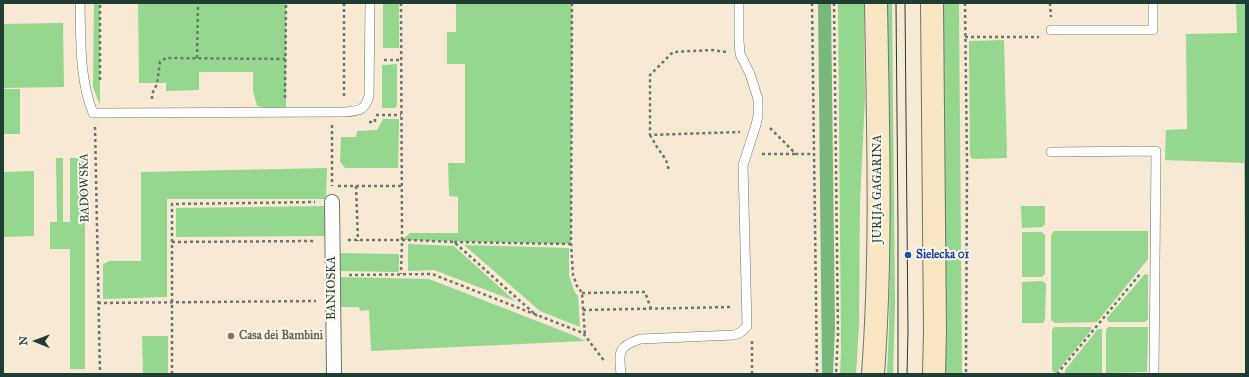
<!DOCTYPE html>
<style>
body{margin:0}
#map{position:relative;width:1249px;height:377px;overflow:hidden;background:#f7e9d3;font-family:"IM FELL Great Primer",serif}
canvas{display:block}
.frame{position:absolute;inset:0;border:4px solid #1f3d34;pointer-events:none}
.north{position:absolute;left:16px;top:321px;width:40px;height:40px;-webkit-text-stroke:3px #fbf7ec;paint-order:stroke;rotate:271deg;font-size:11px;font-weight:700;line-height:16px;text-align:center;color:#1f3d34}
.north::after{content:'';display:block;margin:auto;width:14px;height:18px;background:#1f3d34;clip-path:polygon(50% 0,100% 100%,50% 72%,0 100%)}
</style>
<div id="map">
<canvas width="1249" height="377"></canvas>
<div class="frame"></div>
<div class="north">N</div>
</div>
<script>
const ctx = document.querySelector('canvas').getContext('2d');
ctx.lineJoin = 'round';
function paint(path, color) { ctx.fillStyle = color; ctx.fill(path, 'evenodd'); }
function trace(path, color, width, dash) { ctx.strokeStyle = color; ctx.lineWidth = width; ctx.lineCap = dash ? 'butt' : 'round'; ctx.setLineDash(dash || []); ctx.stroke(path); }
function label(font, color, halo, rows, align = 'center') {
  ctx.font = font + ' "IM FELL Great Primer",serif'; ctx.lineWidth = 4; ctx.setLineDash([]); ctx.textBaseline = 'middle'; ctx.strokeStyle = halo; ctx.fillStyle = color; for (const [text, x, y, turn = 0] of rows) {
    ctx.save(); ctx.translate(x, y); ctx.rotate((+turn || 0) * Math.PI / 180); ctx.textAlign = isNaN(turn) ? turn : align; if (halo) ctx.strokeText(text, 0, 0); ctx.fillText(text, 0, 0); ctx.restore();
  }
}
paint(new Path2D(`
 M94,3H100V105L93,87Z
 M138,3H286V112L257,106L253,90V72H199V90L166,91V83H139Z
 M383,3H399V48H383Z
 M456,3H572L571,244L402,240L410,233H458V197L449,196L448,163H465V64H447V32H456Z
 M838,3H864L865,98L860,202L859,326L856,374H840L841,349Z
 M886,3H892L895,306L893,374H887L889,326L890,256Z
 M941,3H959L962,374H945V222Z
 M1236,3H1246V332L1244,163L1165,160L1166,130L1187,129L1186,34L1237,33Z
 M63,23L64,87L3,88V24Z
 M1004,40L1007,158L972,159L970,156L969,41Z
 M397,64V105L395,108H382V65Z
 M3,89H20V134H3Z
 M383,119H399L398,168H345L340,162L341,137H356L357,131L377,130Z
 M56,158H63V222H70V158H85V369H70V249H50V222H57Z
 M327,168L326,199H167V297L103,299V264L110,261H141V172Z
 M34,171V236L3,237V172Z
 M326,206V236L176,237V208Z
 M1045,206V224L1042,227L1022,228L1021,206Z
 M1054,231H1148V259L1097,322L1055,323L1051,320V235Z
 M1022,232H1042L1045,235V274L1042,277H1022Z
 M408,244L454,246L515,301L434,270L408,271Z
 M464,245L569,248V275L574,291L578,296L580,327L540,311Z
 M335,253L399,254V270L398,272L338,271Z
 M1145,274L1148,275V319L1145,322H1108L1107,318Z
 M338,277L429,279L573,335L585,341L371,351L369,310L360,311L359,307H338L342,374H337Z
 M1042,281L1046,284L1045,320L1043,323H1022V282Z
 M1054,327H1091V330L1056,373L1052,371V330Z
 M1108,327H1148L1147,372L1106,373V330Z
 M1098,329H1102V373H1065V370Z
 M142,336H168V374H143Z`), '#95d78f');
paint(new Path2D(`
 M818,3H831L835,329L833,374H822Z`), '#78b87a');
const service = new Path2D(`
 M80,3C81,39 79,78 93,113H100L344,112C358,111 365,111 369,96L370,3
 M1051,30H1153V3
 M1051,152L1156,151L1154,374
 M621,374C619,352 617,347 640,339L734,335L741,332L747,326L743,165L756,125L758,116V99L750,74L740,54L739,41V3`);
const pedestrian = new Path2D(`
 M332,202L334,374`);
const secondary = new Path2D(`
 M932,3L935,331L934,374
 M873,374C882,251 878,126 876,3`);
trace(service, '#6b796c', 10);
trace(pedestrian, '#6b796c', 16);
trace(secondary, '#6b796c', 24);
trace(new Path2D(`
 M344,3V97
 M401,3L402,240L401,274
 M572,3L571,244L573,275L577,286L582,293L585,336
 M812,3L817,374
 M834,3L838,334L836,374
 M965,3L967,163L966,374
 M1050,3L1051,17
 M965,37H1039
 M726,52L712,50L673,52L650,75V135L740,132
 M197,58L198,3
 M384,60H401
 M100,80V3
 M285,98L286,3
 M152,99V94L157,84L160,62L166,58L285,59
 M376,115H401
 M369,122H375V117
 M332,125V186
 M95,127L100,374
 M770,128L796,154H813
 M650,135L657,147L666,160L669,170
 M762,154H796
 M338,186H402
 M356,186L358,241
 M348,240H410L454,242L537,316
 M172,242L315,241
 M454,242L571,244
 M349,275L432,274L583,333L605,362
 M582,293L645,292L651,309
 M98,303L316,301
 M583,310L732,307
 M172,374V204L315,202
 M752,374V341
 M1057,374L1140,274`), '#6b796c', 2.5, [3, 3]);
trace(service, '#fff', 9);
trace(pedestrian, '#fff', 14);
trace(secondary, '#f9e7c3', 22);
trace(new Path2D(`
 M896,3L898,226V374
 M905,3L908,332L907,374`), '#1f3d34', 1);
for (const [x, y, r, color] of [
 [908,255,4,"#1a4fb4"],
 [231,336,4,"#8d6e63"]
]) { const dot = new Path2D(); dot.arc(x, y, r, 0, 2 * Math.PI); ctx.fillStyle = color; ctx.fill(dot); trace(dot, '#fbf7ec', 1.5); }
label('12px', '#1f3d34', '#fbf7ec', [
 ["BADOWSKA",85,188,-91],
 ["JURIJA GAGARINA",878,189,-90],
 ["BANIOSKA",332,288,-90]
]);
label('bold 12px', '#164399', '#fbf7ec', [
 ["Sielecka 01",916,255]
], 'left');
label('bold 12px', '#785e54', '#fbf7ec', [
 ["Casa dei Bambini",239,336]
], 'left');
</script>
